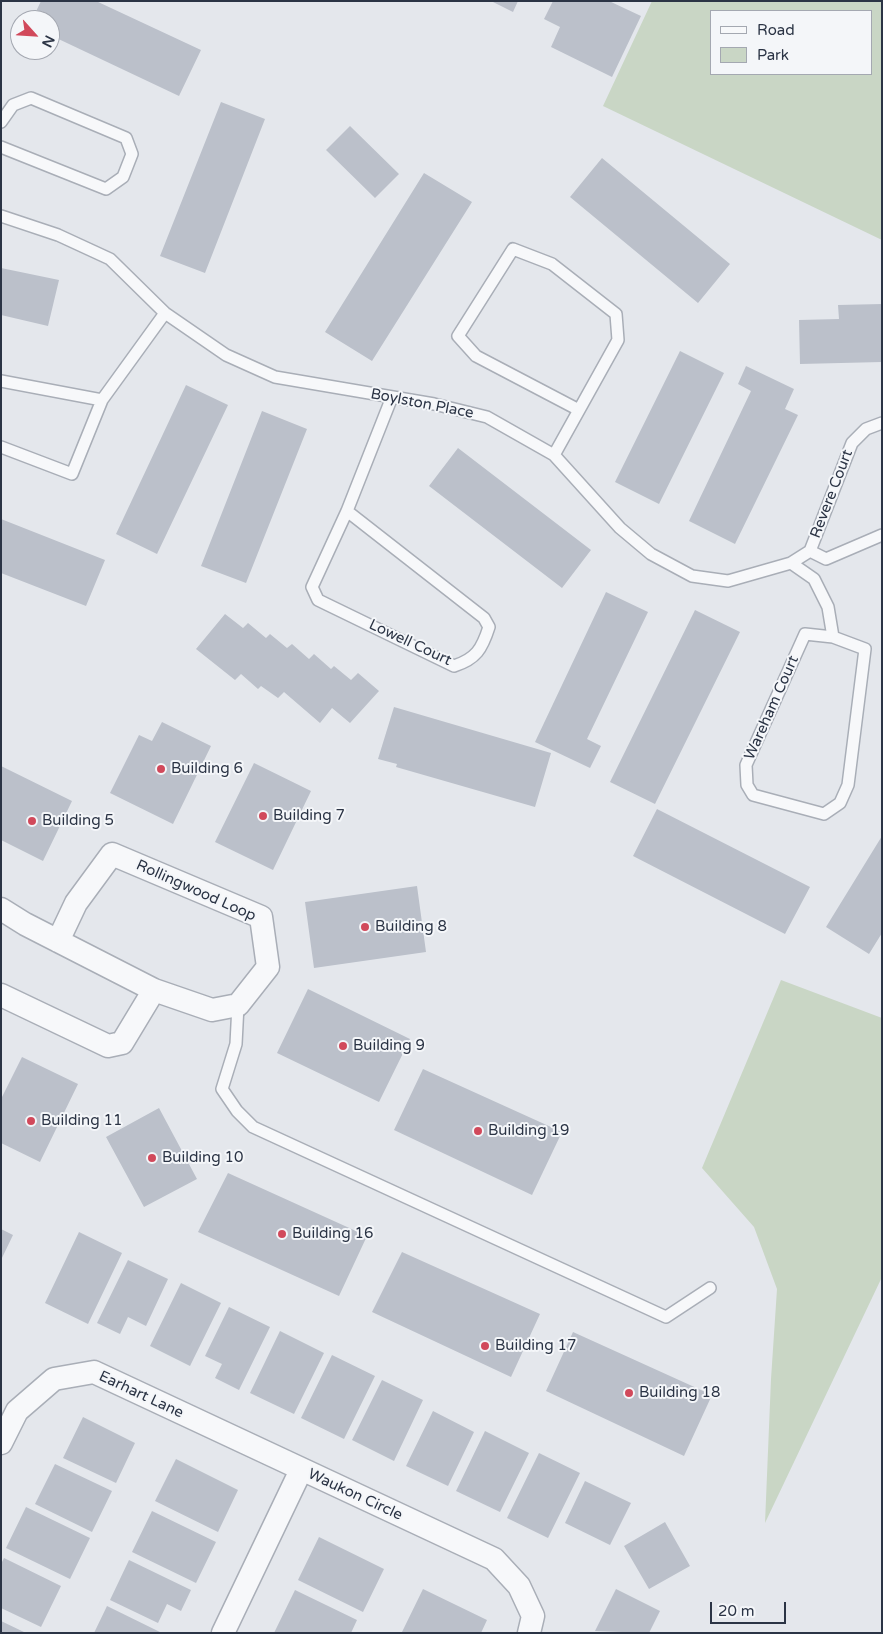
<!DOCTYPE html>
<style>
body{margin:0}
#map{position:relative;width:883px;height:1634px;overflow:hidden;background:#e4e7ec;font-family:"Varela Round",sans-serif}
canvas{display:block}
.frame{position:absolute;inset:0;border:2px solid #2b3445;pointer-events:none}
.legend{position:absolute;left:710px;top:10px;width:162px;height:65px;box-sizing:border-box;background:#f4f6f9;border:1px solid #a4a8b1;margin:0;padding:6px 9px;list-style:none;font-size:15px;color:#2b3445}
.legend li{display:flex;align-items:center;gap:10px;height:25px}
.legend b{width:25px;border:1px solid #a4a8b1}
.north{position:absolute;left:10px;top:10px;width:50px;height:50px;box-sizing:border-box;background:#f4f6f9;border:1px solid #a4a8b1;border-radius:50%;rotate:116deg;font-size:14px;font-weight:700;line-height:20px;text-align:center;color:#2b3445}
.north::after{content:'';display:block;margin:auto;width:18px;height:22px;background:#d1495b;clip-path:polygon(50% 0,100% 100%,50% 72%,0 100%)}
.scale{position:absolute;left:710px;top:1602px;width:76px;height:22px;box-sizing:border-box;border:2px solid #2b3445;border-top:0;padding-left:6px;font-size:15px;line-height:18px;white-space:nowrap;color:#2b3445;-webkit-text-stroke:4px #f4f6f9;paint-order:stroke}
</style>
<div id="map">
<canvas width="883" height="1634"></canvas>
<div class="frame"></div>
<ul class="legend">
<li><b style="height:6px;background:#f7f8fa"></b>Road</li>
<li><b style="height:14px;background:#c9d6c5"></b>Park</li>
</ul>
<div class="north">N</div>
<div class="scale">20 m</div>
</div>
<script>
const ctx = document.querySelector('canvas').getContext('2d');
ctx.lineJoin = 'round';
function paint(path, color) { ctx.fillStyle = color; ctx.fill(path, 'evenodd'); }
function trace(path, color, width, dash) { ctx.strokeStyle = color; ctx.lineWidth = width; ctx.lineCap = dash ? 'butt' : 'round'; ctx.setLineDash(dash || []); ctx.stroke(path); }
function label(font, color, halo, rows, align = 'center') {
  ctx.font = font + ' "Varela Round",sans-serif'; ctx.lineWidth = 4; ctx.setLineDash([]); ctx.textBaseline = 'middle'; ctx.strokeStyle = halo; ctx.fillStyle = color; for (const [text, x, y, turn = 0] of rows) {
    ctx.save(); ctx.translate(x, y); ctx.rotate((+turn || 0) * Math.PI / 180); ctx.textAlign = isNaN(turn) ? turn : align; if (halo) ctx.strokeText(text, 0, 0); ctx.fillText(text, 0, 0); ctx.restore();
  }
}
paint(new Path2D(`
 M652,1H882V240L603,106ZM712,11H872V74H712Z
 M781,980L882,1018V1277L765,1523L771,1379L777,1289L754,1227L702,1168Z`), '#c9d6c5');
paint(new Path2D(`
 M41,1H96L201,50L179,96L50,35V20H32Z
 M491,1H518L513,12Z
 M553,1H609L641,16L612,77L551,47L560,27L544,19Z
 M221,102L265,119L205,273L160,256Z
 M350,126L399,174L375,198L326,150Z
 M602,158L730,264L698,303L570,197Z
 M424,173L472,202L372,361L325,332Z
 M1,268L59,280L48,326L1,315Z
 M882,304V362L800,364L799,320L839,319L838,305Z
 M680,351L724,373L659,504L615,482Z
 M746,366L794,389L785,409L798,415L735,544L689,521L751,391L738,384Z
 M186,385L228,405L157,554L116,534Z
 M262,411L307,429L246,583L201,566Z
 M458,448L591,550L562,588L429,486Z
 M1,519L105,560L86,606L1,573Z
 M606,592L648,612L587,739L601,746L590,768L535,742Z
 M695,610L740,632L655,804L610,782Z
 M225,614L243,628L248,623L266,638L270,634L287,648L292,644L309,659L314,654L331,669L334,666L351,680L358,673L379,691L350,723L332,708L320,723L284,692L278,698L261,686L258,689L241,674L235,680L196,649Z
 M394,707L551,753L535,807L396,767L397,764L378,759Z
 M162,722L211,746L173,824L110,793L139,735L152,741Z
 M254,763L311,791L273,870L215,842Z
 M1,766L72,801L43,861L1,840Z
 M657,809L810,887L785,934L633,856Z
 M882,836V933L869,954L826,927Z
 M417,886L426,952L314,968L305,902Z
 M308,989L410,1039L379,1102L277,1053Z
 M22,1057L78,1084L40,1162L1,1143V1099Z
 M423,1069L562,1132L532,1195L394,1130Z
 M159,1108L197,1179L144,1207L106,1137Z
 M228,1173L367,1236L339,1296L198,1232Z
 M1,1229L13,1235L1,1260Z
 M79,1232L122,1253L88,1324L45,1303Z
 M402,1252L540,1314L511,1377L372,1312Z
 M128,1260L168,1279L146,1326L128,1317L120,1334L97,1323Z
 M181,1283L221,1303L190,1366L150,1346Z
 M229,1307L270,1327L239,1390L215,1378L222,1364L205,1356Z
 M280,1331L324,1353L294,1414L250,1393Z
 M573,1332L712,1395L684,1456L546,1391Z
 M332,1355L375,1376L344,1439L301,1418Z
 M382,1380L423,1400L394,1461L352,1440Z
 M433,1411L474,1432L448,1486L406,1466Z
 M83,1417L135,1443L116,1483L63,1458Z
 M485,1431L529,1453L500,1512L456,1491Z
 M539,1453L580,1473L548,1538L507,1518Z
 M176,1459L238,1490L218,1532L155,1501Z
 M55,1464L112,1491L92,1532L35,1504Z
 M585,1481L631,1503L610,1545L565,1523Z
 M26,1507L90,1538L70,1579L6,1548Z
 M152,1511L216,1542L196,1583L132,1552Z
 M665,1522L690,1566L649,1589L624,1546Z
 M319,1537L384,1569L363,1612L298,1580Z
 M4,1558L61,1586L41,1627L1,1608V1564Z
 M129,1560L191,1590L181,1611L167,1604L158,1623L110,1600Z
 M423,1589L487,1620L481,1633L402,1632Z
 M616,1589L660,1611L649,1633L595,1631Z
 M295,1590L357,1620L351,1633H274Z
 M107,1606L162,1633H94Z
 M1,1621L26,1633H1Z`), '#bbc0ca');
const service = new Path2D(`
 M1,122L13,105L31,98L126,138L132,154L123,177L106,189L1,147
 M1,216L58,235L110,259L165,313L226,355L275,377L434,404L487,417L554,455L620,528L651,554L692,576L728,581L791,563L810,551L826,559L882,535
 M1,381L102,400
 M1,447L72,474L102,400L165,313
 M554,455L618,340L616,314L552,264L513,249L458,336L476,356L579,410
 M347,511L484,618L489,627C482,649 476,659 454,666L318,600L312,587L347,511L392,397
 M810,551L852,443L866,429L882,423
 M791,563L814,579L828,607L833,637
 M805,634L833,637L865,649L848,785L840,803L824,814L753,795L747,785L746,765Z
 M238,1005L236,1044L222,1089L237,1111L253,1127L666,1317L710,1288`);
const minor = new Path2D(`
 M1,909L25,924L154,990L212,1010L238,1005L268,967L261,917L112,854L76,903L58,941
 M1,995L108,1046L122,1043L154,990
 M1,1443L17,1411L54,1379L94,1372L494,1559L519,1586L533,1616L529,1633
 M223,1633L301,1470`);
trace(service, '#a9aeb7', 14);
trace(minor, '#a9aeb7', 25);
trace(service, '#f7f8fa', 11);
trace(minor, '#f7f8fa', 22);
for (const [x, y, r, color] of [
 [161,769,5,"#d1495b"],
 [263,816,5,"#d1495b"],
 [32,821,5,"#d1495b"],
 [365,927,5,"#d1495b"],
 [343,1046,5,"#d1495b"],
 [31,1121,5,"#d1495b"],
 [478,1131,5,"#d1495b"],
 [152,1158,5,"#d1495b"],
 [282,1234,5,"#d1495b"],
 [485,1346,5,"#d1495b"],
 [629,1393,5,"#d1495b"]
]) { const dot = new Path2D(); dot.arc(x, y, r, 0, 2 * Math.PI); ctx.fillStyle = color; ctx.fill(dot); trace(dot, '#f4f6f9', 2); }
label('15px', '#2b3445', '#f4f6f9', [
 ["Boylston Place",422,404,11],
 ["Revere Court",832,494,-69],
 ["Lowell Court",410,643,25],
 ["Wareham Court",772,708,-66],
 ["Rollingwood Loop",196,891,24],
 ["Earhart Lane",141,1395,25],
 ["Waukon Circle",355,1495,25]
]);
label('15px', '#2b3445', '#f4f6f9', [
 ["Building 6",171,769],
 ["Building 7",273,816],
 ["Building 5",42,821],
 ["Building 8",375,927],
 ["Building 9",353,1046],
 ["Building 11",41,1121],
 ["Building 19",488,1131],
 ["Building 10",162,1158],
 ["Building 16",292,1234],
 ["Building 17",495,1346],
 ["Building 18",639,1393]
], 'left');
</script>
